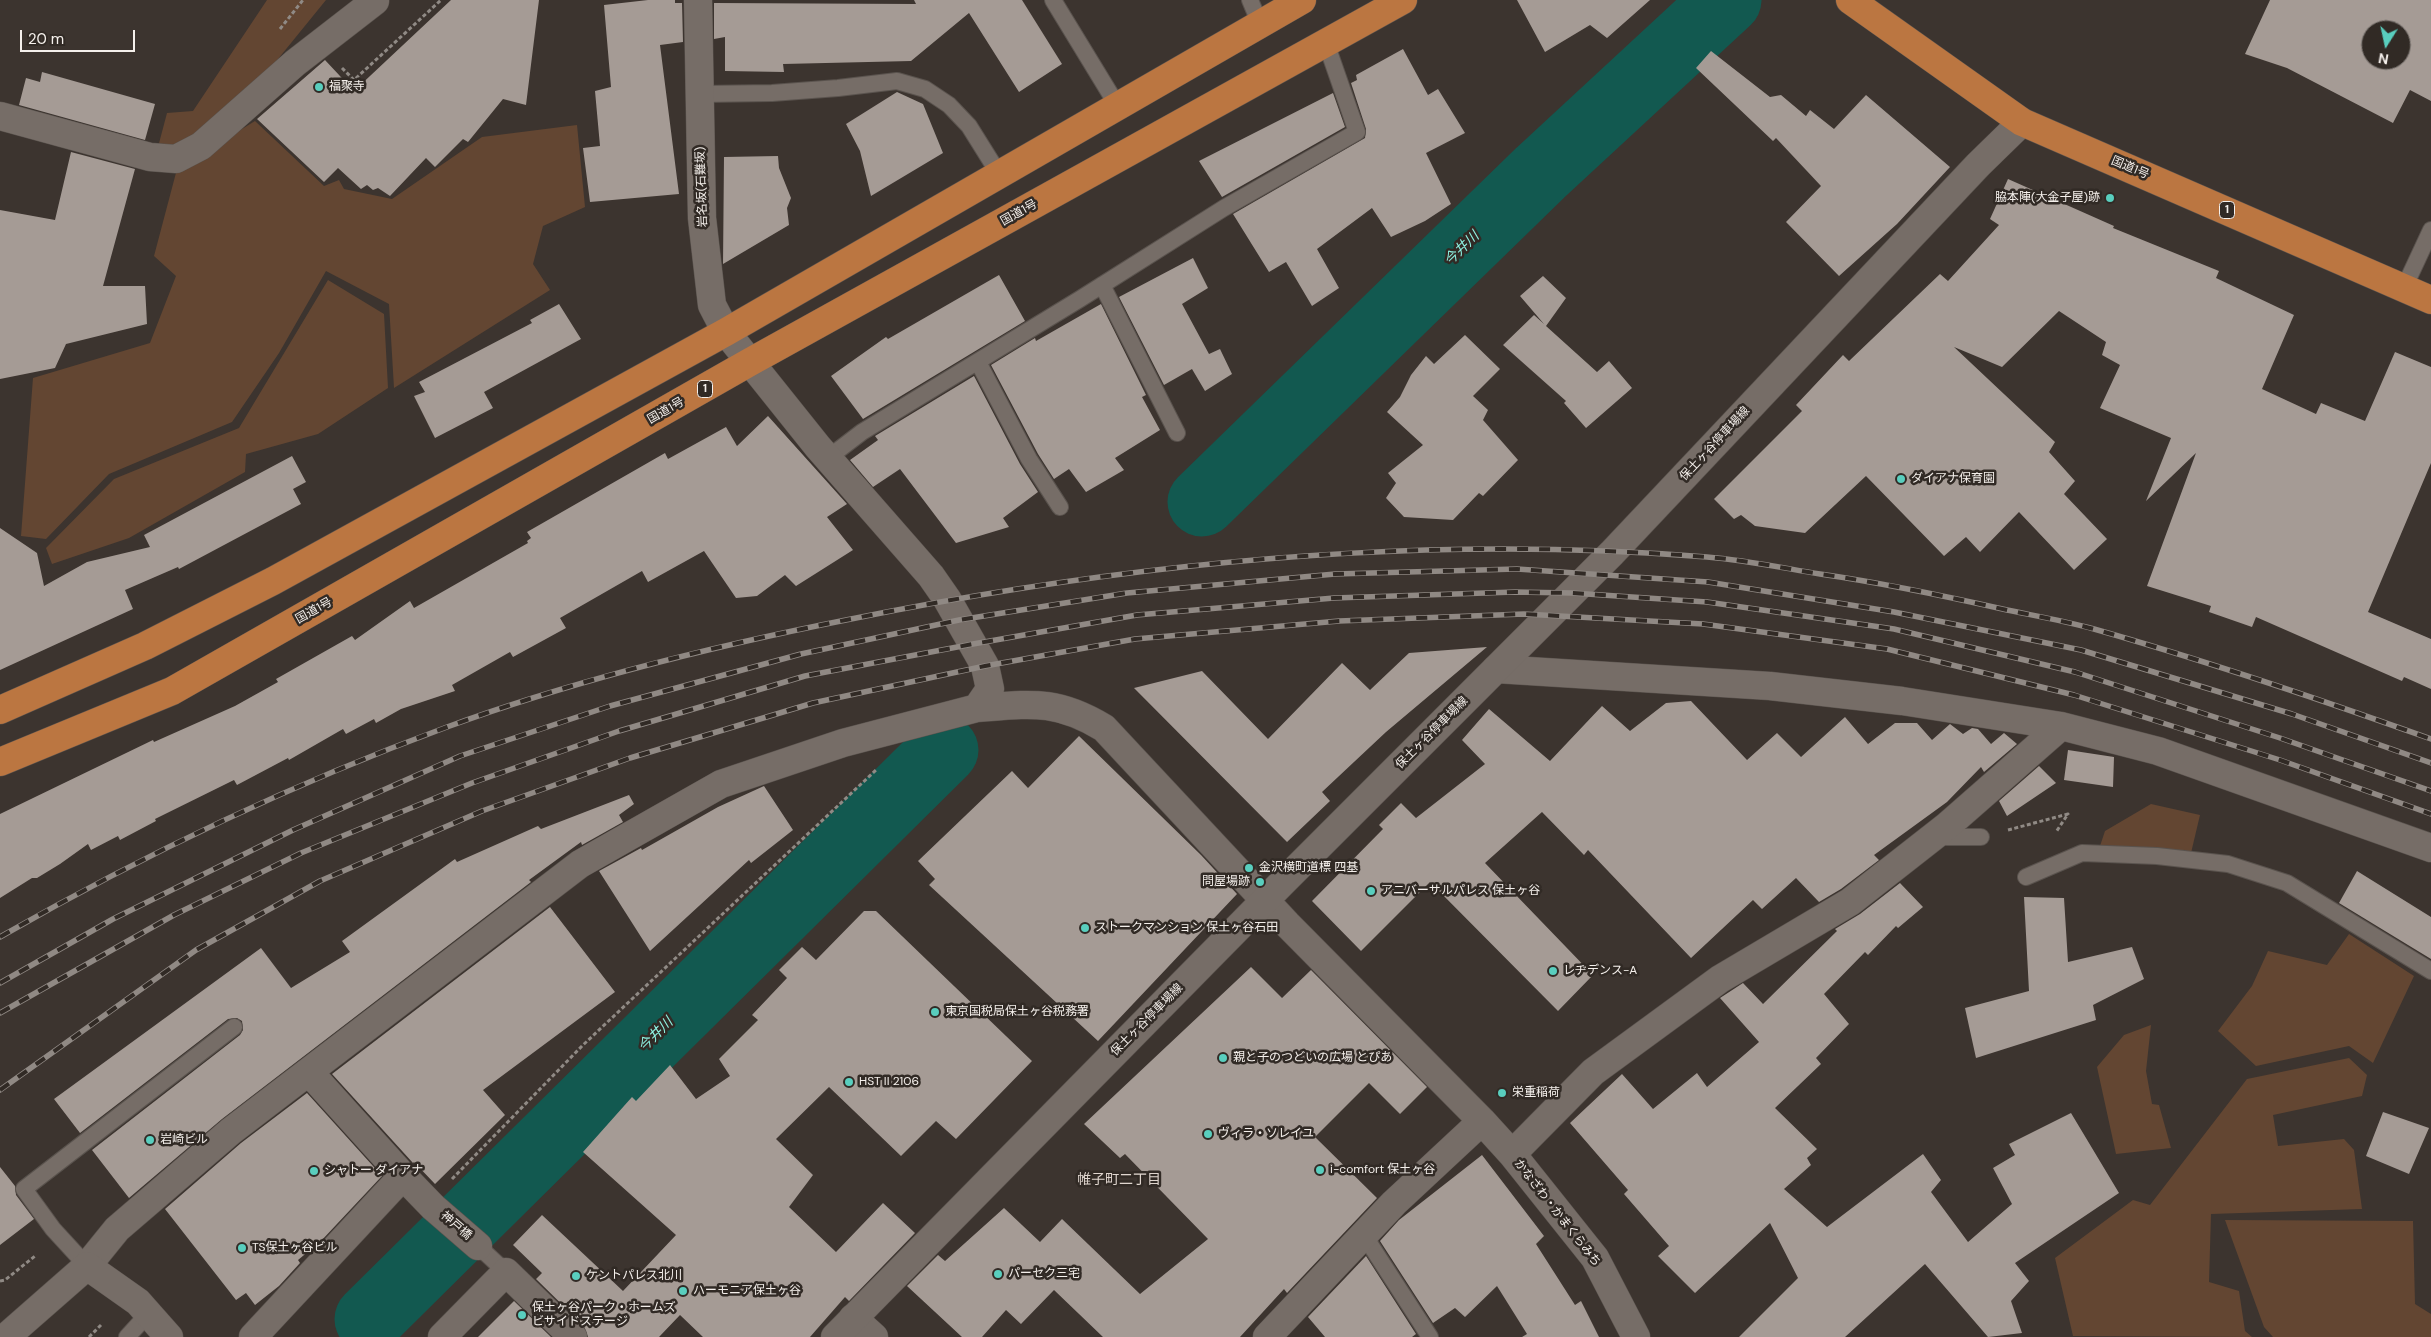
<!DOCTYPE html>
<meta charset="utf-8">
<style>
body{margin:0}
#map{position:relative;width:2431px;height:1337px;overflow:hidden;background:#3c342f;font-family:"DM Sans",sans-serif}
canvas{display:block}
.north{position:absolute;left:2361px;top:20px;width:50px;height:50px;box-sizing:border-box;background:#312a25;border:1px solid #7f7975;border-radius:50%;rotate:190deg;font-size:14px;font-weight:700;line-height:20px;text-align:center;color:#f5f0ec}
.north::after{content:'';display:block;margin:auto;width:18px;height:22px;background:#59cebe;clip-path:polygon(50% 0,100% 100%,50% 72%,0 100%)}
.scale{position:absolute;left:20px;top:30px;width:115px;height:22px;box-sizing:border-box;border:2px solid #f5f0ec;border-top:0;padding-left:6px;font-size:15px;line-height:18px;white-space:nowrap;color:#f5f0ec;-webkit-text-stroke:4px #312a25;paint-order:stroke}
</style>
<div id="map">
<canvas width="2431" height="1337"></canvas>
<div class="north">N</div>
<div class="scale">20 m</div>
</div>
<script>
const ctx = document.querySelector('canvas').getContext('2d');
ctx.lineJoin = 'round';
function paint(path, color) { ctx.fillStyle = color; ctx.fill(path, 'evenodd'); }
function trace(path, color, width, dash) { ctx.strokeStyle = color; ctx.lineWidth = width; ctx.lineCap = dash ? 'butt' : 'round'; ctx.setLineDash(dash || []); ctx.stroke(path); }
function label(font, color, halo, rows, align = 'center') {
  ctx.font = font + ' "DM Sans","Noto Sans JP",sans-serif'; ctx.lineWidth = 5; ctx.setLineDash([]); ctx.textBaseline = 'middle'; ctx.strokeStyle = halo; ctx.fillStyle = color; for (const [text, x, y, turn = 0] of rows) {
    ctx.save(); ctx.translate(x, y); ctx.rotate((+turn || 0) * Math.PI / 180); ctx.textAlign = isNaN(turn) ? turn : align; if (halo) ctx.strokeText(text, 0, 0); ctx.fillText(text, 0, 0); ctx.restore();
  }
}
paint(new Path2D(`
 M267,0H326L243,102L181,148L158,147L167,113L193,111Z
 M255,121L324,186L339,180L344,189L392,199L482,137L577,125L585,207L543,226L533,264L550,290L394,388L389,304L326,271L279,353L232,422L109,474L46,539L21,536L33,378L150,343L176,276L154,256L177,169Z
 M328,280L384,314L388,388L318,434L246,454L245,472L129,538L52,564L46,548L114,479L239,428Z
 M2151,804L2200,815L2191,853L2100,846L2105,831Z
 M2349,934L2414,976L2373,1063L2349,1046L2256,1066L2218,1031L2252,986L2268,951L2327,965Z
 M2151,1025L2146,1071L2152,1104L2159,1105L2171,1148L2116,1154L2097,1067L2124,1035Z
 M2349,1058L2367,1075L2362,1096L2273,1115L2278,1146L2344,1139L2354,1150L2362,1209L2211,1214L2209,1282L2239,1291L2245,1331L2252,1337L2073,1336L2055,1258L2133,1200L2150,1205L2247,1079Z
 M2225,1220L2413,1221L2415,1304L2431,1314V1337H2273L2264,1327Z`), '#634632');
trace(new Path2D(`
 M1202,502L1540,173L1727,0
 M369,1319L944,750`), '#125950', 69);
paint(new Path2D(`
 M451,0H539L526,105L503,99L468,142L463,139L435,167L426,158L390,196L378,188L373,190L367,185L361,189L338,168L324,182L257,119L325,60L354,91Z
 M648,0H675V3H682L683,42L660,45L679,194L590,202L583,148L600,146L595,91L611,87L604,5Z
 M914,0H1022L1062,64L1019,92L969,13L911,61L783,64L784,72L725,71V37L714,39V3L916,4Z
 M1517,0H1650L1607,38L1590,25L1545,52Z
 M2270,0H2431V101L2410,90L2393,123L2287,68L2245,54ZM2371,30H2401V60H2371Z
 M1403,49L1428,95L1438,89L1465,133L1426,153L1451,204L1425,221L1391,237L1372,208L1317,249L1339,288L1312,306L1286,262L1269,272L1233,214L1365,138L1366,129L1351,83L1357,80L1356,75Z
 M1711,51L1770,97L1781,95L1806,116L1810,110L1834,129L1866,95L1950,167L1897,224L1839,276L1786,222L1821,186L1776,138L1773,141L1696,68Z
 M42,72L155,104L145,140L19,105L26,78L40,82Z
 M897,92L923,104L943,153L871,196L860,151L846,124Z
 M1333,93L1345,127L1222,197L1199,161Z
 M71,152L135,169L103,286H145L147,324L66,344L55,368L0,379V210L55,220Z
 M778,156L779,168L791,198L787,208L789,225L723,264L724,157Z
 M2008,179L2114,226L2113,228L2219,271L2216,278L2294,315L2262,389L2316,414L2321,403L2365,421L2395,352L2431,367V463L2368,612L2431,639V689L2404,677L2402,681L2256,617L2252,627L2209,612L2211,606L2147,586L2196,453L2146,501L2171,438L2100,408L2120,365L2102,355L2106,342L2059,311L2002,367L1954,347L2055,442L2049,452L2075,481L2064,494L2107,539L2074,570L2019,512L1980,552L1966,537L1944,556L1866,476L1805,533L1755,526L1741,515L1734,519L1714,499L1802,411L1796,405L1843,355L1849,361L1940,274L1948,281L1999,225L1990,219Z
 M1193,258L1208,288L1182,304L1209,354L1220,349L1232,374L1205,391L1192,369L1164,385L1119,297Z
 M999,275L1025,321L863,419L831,376L886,337L888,339Z
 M1543,276L1566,298L1546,326L1597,372L1609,361L1632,388L1586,428L1564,403L1566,401L1503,345L1534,315L1544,324L1520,296Z
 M559,304L581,339L484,392L493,408L435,438L414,396L425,392L419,382L532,323L530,320Z
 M1101,304L1146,395L1142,397L1160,430L1115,458L1124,470L1086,492L1069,469L1054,479L1038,454L991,365L1035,338L1036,341Z
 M1465,335L1500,369L1473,396L1488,410L1483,420L1518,460L1483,496L1479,493L1453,520L1404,517L1386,498L1396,483L1388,473L1423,445L1387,412L1400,397L1411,375L1426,356L1434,364Z
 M974,376L1020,464L1038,492L1003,518L1009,527L956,543L900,469L873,487L850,460L878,440L875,436Z
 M768,416L847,504L827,517L853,550L796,586L785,575L757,596L736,598L704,551L648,582L642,571L560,618L566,628L513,657L510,652L452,685L455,691L401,709L376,723L374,719L346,734L343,729L289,760L288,758L237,785L234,780L155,819L156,821L120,840L118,836L91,850L88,844L60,864L37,878H32L0,898V814L153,740L154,742L235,706L278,682L276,679L352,636L355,640L410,601L414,608L528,543L527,541L531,538L527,532L665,453L668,459L726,427L737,446Z
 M292,456L306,482L293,489L301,504L179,569L178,567L125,590L133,609L0,670V528L37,553L44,586L87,562L150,547L144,535Z
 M1487,647L1386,732L1322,792L1330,801L1287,842L1134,688L1202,671L1268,739L1342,663L1370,690L1409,653Z
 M1691,701L1747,760L1777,733L1801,757L1845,717L1868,744L1895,723H1917L1932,740L1950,724L1963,734L1972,728L1978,729L1991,744L2004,733L2017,744L1984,772L1981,767L1947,802L1874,855L1879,860L1841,889L1819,902L1796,878L1762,909L1753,900L1691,958L1588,850L1584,855L1542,812L1485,863L1593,975L1558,1011L1430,882L1361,951L1312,901L1383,829L1379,825L1401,803L1416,818L1485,764L1462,740L1489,709L1550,761L1602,706L1630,731L1666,703Z
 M1079,736L1201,855L1237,894L1098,1041L929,885L935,879L918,861L1012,771L1028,788Z
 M2068,750L2114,757L2113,787L2064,780Z
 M2039,766L2056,783L2007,816L1999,801Z
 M764,786L793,830L751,863L749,860L650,951L599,871L641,848L642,850L718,807Z
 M629,795L634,804L619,815L623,822L582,845L581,842L529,880L531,882L222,1119L129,1198L92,1150L240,1035L243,1030L242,1021L237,1018L228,1019L80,1133L54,1099L261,948L291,988L350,952L342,941L455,859L457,862L538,826L541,829Z
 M2357,871L2431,917V959L2339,903Z
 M1900,883L1923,907L1898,928L1896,926L1868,955L1865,952L1824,994L1849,1024L1816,1058L1821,1064L1775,1108L1817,1149L1807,1158L1811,1165L1784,1189L1827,1227L1923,1154L1941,1180L1931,1192L1968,1242L2012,1204L1993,1168L2015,1155L2009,1144L2071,1113L2119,1193L2015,1263L2029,1281L2011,1301L2022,1333L1988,1337L1925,1264L1845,1337H1739L1798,1278L1770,1223L1695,1293L1658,1256L1669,1246L1624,1194L1628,1190L1570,1123L1622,1074L1653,1109L1697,1073L1707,1087L1759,1042L1720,998L1743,983L1763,1004L1837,931L1835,929L1860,914Z
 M2024,897L2064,898L2068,962L2132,947L2144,979L2093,1005L2096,1020L1976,1058L1965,1008L2029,991Z
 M550,907L615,992L483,1090L505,1115L435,1184L414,1162L413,1163L332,1074Z
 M864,911H876L1032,1061L956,1139L936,1121L901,1156L829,1087L776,1139L813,1175L789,1207L836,1252L883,1203L915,1233L849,1301L845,1297L810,1337H703L680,1315L659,1337H588L584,1326L536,1279L542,1273L513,1245L542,1215L623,1291L676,1235L583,1152L632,1097L636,1101L670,1065L696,1099L730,1076L719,1059L758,1020L752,1015L787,978L779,970L802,947L816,960Z
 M1251,967L1282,998L1311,970L1427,1087L1400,1114L1369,1083L1315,1137L1377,1198L1287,1293L1284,1289L1240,1337H1103L1054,1290L1021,1324L1006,1310L982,1337H962L907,1286L938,1255L945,1261L1004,1208L1040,1242L1062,1219L1140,1294L1208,1239L1125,1154L1120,1158L1084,1124Z
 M307,1093L382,1176L321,1241L298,1260L300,1263L279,1286L255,1305L246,1293L236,1300L165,1209L241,1143Z
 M2383,1112L2429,1128L2409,1174L2366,1156Z
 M1482,1155L1544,1236L1536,1244L1575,1305L1581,1301L1599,1337H1522L1527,1334L1497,1286L1465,1317L1455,1308L1433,1323L1380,1241L1399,1220Z
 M0,1167L15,1186L16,1195L34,1219L0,1245Z
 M1366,1256L1416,1334L1412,1337H1325L1308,1317Z
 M514,1301L551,1337H478Z`), '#a59b95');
const lane = new Path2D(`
 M1053,0L1117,105
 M1250,0L1260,24
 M701,94L772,93L838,88L897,81L925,89L949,105L969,126L999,174
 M1102,285L1177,433
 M2404,288L2431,230
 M978,362L1029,459L1060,507
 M828,458L862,432L1080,299L1224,208L1357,132L1326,43
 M1935,837H1981
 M2026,877L2082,853L2157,856L2228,864L2287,883L2431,971
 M1364,1235L1430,1337
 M478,1246L506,1272
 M87,1266L53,1229L24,1189L234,1027
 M127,1337L148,1314`);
const street = new Path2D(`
 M0,116L150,157L176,159L201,146L295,63L375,1
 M1496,669L1770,686L1902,701L2061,726L2158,751L2431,848
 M977,708C1031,704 1056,699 1104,728L1287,924L1482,1121L1512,1154L1595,1258L1636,1337
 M1512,1154L1593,1072L1720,979L1850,902L1947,826L2061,726
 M403,1176L433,1207L478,1246
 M87,1266L117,1229L231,1131L580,864L721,784L843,743L977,708L990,689L985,666L947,599L931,576L818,447L726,332L712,305L702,218L698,0
 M853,1318L874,1337
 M253,1337L403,1176L309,1072
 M442,1337L506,1272L573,1337
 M1267,1337L1394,1203L1482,1121`);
const secondary = new Path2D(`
 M6,1337L87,1266L138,1302L169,1337
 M835,1337L1282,883L1612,553L1978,165L2022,122`);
const highway = new Path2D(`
 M1850,0L2022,122L2431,300
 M0,710L145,646L273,581L726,332L1302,0
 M0,762L172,691L750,362L1403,0`);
trace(lane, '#5a534e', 18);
trace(street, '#5a534e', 29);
trace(secondary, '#5a534e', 29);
trace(highway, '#5a534e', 29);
trace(new Path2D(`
 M280,29L303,0
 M342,68L354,80L441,0
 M2008,830L2068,814L2056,832
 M452,1179L583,1045L876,770
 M0,1281L5,1280L35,1256
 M89,1337L101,1325`), '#908a85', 3, [4, 2.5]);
trace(lane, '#766d67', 16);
trace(street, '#766d67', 28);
trace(secondary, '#766d67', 28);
trace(highway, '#bb7641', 28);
const rail = new Path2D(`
 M0,937C143,855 292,784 447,727C578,679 714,646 851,619C1132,562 1421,534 1707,557C1745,560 1783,568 1820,574C1883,583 1945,596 2007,610C2036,616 2065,621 2094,629C2207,661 2319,699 2431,739
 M0,983L113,919L293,830L460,756L610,706L801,654L959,620L1127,593L1335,574L1517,569L1708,582L1894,612L2081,650L2292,714L2431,763
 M0,1013L174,915L301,853L472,783L619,731L805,676L973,644L1137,615L1334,598L1515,592L1572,593L1707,602L1894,629L2075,672L2280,738L2431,791
 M0,1090L196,950L320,881L482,811L630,758L813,703L985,666L1135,639L1339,621L1524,614L1703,624L1887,649L2074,695L2280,760L2431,814`);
trace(rail, '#908984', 5.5);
trace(rail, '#312a25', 4, [11]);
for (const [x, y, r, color] of [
 [319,87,5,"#59cebe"],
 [2110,198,5,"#59cebe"],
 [1901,479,5,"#59cebe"],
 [1249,868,5,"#59cebe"],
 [1260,882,5,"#59cebe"],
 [1371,891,5,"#59cebe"],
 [1085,928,5,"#59cebe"],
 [1553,971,5,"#59cebe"],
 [935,1012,5,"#59cebe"],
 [1223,1058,5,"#59cebe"],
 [849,1082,5,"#59cebe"],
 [1502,1093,5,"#59cebe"],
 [1208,1134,5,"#59cebe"],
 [150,1140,5,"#59cebe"],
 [1320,1170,5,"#59cebe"],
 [314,1171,5,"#59cebe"],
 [242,1248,5,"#59cebe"],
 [998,1274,5,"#59cebe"],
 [576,1276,5,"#59cebe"],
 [683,1291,5,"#59cebe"],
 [522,1315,5,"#59cebe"]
]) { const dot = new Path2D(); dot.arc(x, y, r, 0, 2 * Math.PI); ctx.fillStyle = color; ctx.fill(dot); trace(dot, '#312a25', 2); }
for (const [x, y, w] of [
 [2227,210,15],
 [705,389,15]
]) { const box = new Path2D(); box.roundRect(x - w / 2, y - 8.5, w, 17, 4); ctx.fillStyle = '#312a25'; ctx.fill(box); trace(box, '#f5f0ec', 1); }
label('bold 11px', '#f5f0ec', null, [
 ["1",2227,210],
 ["1",705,389]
]);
label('12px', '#f5f0ec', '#312a25', [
 ["福聚寺",329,87],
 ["脇本陣(大金子屋)跡",2100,198,"right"],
 ["ダイアナ保育園",1911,479],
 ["金沢横町道標 四基",1259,868],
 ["問屋場跡",1250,882,"right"],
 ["アニバーサルパレス 保土ヶ谷",1381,891],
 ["ストークマンション 保土ヶ谷石田",1095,928],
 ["レヂデンス-A",1563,971],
 ["東京国税局保土ヶ谷税務署",945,1012],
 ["親と子のつどいの広場 とぴあ",1233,1058],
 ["HST II 2106",859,1082],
 ["栄重稲荷",1512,1093],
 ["ヴィラ・ソレイユ",1218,1134],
 ["岩崎ビル",160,1140],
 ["i-comfort 保土ヶ谷",1330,1170],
 ["シャトー ダイアナ",324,1171],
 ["TS保土ヶ谷ビル",252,1248],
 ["パーセク三宅",1008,1274],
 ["ケントパレス北川",586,1276],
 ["ハーモニア保土ヶ谷",693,1291],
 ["保土ヶ谷パーク・ホームズ",532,1308],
 ["ビサイドステージ",532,1322]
], 'left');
label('12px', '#f5f0ec', '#312a25', [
 ["国道1号",2130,168,23],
 ["岩名坂(石難坂)",702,187,-92],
 ["国道1号",1019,213,-29],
 ["国道1号",666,411,-30],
 ["保土ヶ谷停車場線",1715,444,-47],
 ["国道1号",314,611,-29],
 ["保土ヶ谷停車場線",1432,733,-45],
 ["保土ヶ谷停車場線",1147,1020,-45],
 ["かなざわ・かまくらみち",1557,1213,52],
 ["神戸橋",456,1226,41]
]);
label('italic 14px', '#8ef3e3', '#312a25', [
 ["今井川",1462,249,-44],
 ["今井川",656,1035,-45]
]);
label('14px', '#dfd5ce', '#312a25', [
 ["帷子町二丁目",1119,1180]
]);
</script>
